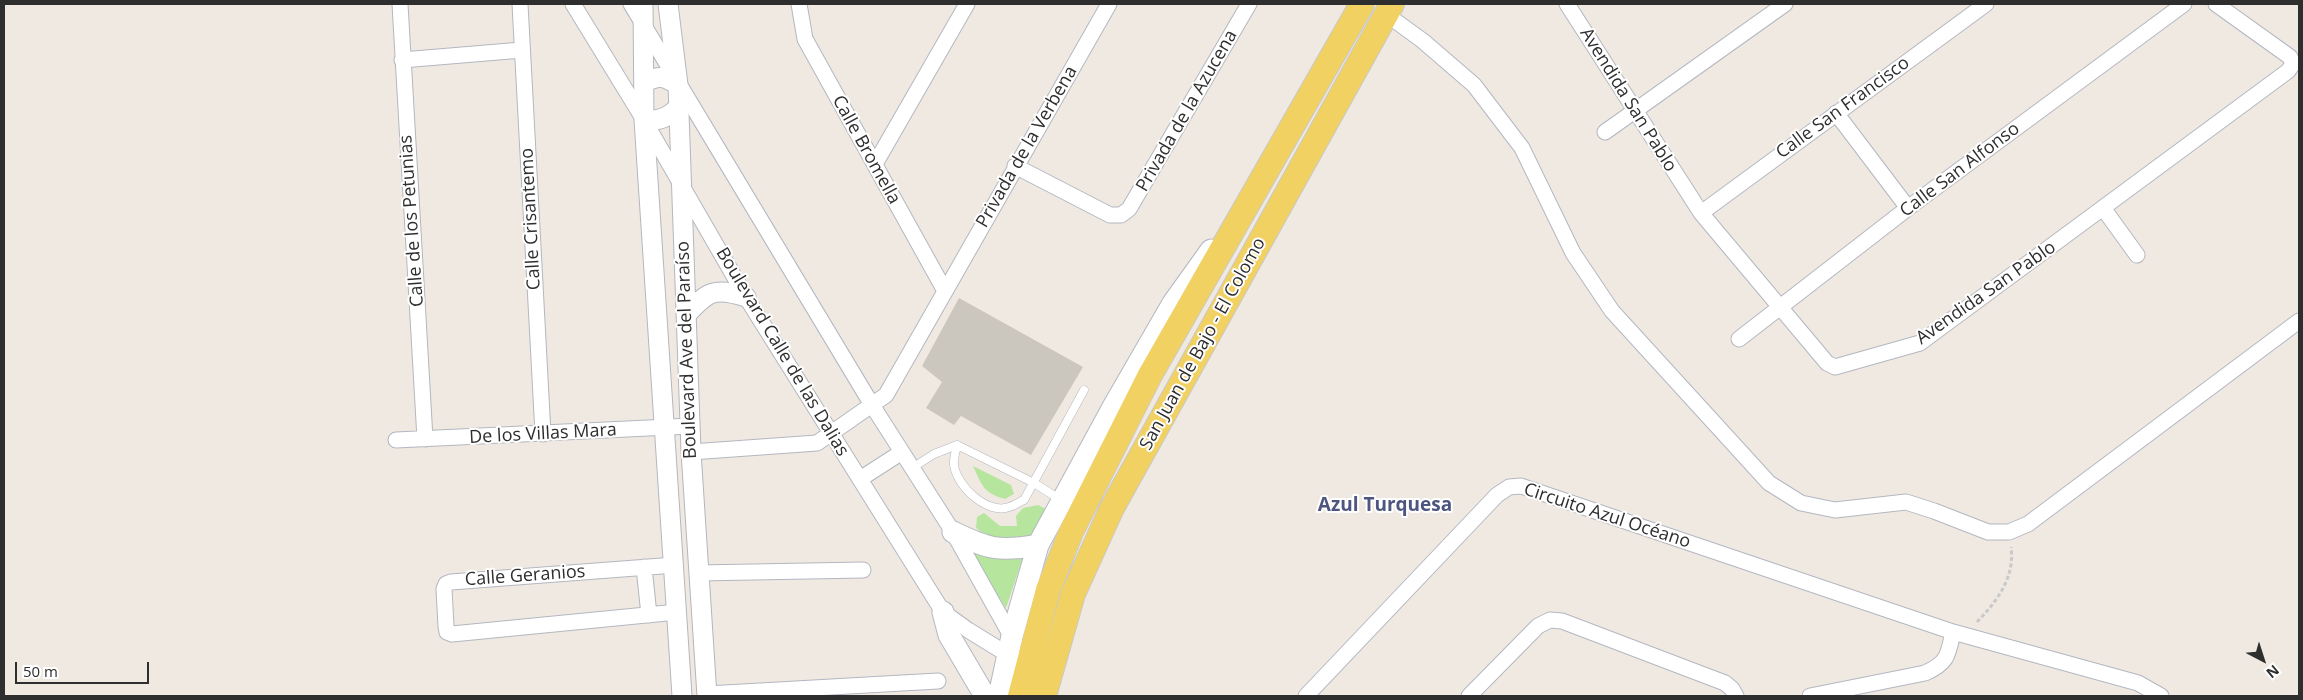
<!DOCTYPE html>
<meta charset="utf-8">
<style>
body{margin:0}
#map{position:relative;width:2303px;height:700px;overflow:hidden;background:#efe9e1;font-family:"Open Sans",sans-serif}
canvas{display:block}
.frame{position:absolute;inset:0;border:5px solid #2e2e2e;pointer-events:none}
.north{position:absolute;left:2238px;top:635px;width:50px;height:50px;-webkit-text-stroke:4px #fff;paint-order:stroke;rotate:140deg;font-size:14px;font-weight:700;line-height:20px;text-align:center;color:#2e2e2e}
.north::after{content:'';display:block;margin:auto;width:18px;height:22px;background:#2e2e2e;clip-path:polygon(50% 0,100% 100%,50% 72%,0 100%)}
.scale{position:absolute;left:15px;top:662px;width:134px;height:22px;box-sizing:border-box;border:2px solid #2e2e2e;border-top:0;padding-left:6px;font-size:15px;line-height:18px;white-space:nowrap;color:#2e2e2e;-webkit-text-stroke:4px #fff;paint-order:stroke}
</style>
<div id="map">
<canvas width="2303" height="700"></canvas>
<div class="frame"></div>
<div class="north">N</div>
<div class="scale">50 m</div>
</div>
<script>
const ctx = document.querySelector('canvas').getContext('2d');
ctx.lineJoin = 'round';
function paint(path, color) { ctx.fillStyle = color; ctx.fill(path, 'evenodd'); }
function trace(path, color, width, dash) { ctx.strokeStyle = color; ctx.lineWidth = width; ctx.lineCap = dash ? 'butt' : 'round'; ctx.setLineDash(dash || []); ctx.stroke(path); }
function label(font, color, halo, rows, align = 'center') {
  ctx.font = font + ' "Open Sans",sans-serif'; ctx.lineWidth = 4; ctx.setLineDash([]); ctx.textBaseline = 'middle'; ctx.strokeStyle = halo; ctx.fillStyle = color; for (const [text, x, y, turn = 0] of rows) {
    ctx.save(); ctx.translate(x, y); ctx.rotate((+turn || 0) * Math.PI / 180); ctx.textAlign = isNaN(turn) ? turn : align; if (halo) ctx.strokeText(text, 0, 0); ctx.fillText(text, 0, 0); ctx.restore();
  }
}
paint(new Path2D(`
 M973,466L1011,485L1014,494L1005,499C983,493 982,485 973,466Z
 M1038,505L1050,511L1036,539L994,541L976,528L977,517L984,513L1000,526H1017L1016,516L1023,508Z
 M964,546L1024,554L1006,608Z`), '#b6e59e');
paint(new Path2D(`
 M959,298L1083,367L1031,455L961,416L954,425L926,408L942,382L922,366Z`), '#cbc7bf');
const service = new Path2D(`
 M957,445C956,451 953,459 954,465C957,487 988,515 1009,507C1014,506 1019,502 1024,500L1084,390
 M912,468L934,454L957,445L1034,483L1061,500`);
const minor = new Path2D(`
 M400,4L425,439
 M520,4L543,434
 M573,4L644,120L746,297L943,612L968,630L1015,659
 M631,4L872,405L953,532L1014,641
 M799,4L805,39L945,291
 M1567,4L1701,213L1827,363L1835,367L1920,343L2288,71L2293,64
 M2216,4L2290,57L2293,64
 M1386,14L1423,41L1474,85L1522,148L1573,253L1612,311L1769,483L1801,503L1835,510L1906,502L1934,511L1988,532H2009L2028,524L2299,321
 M402,60L522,50
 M1836,113L1908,208
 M1605,132L1785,4
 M875,164L967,4
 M1015,166L1110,215H1121L1129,209L1249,4
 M2103,208L2137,255
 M1701,213L1986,4
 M1739,339L1908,208L2184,4
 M396,440L690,426
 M691,452L817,443L886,395L1109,4
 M860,479L902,452
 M675,565L451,582L446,584L444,589L446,626L447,632L452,634L677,612
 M644,567L649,615
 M698,573L863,570
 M707,694L938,681
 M1306,696L1497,495L1509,487L1521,486L1953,632L2138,683L2161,696
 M1469,696L1538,626L1550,620L1562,621L1725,683L1732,689L1736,696
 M1810,696L1925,673C1948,663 1948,655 1953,632`);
const tertiary = new Path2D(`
 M643,4L644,120L682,696
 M668,4L678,85L691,452L707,696
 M644,82C660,75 664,76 678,85
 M644,120C660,121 667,118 679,107
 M686,315C708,291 714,287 746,297`);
const secondary = new Path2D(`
 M953,532C988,549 999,552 1038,545
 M943,612L949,635L985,696
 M999,696L1012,636L1038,545L1113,407L1173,303L1211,250`);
const primary = new Path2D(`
 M1020,696L1048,590L1071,532L1150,375L1362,4
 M1044,696L1073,594L1112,508L1392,4`);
trace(service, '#b4b7c1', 9);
trace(minor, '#b4b7c1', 17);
trace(tertiary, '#b4b7c1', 21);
trace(secondary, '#b4b7c1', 23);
trace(primary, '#c9c9c9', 26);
trace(new Path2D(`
 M1977,622C1997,601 2015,578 2011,547`), '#c9c9c9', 3, [4, 2.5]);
trace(service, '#fff', 8);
trace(minor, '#fff', 15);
trace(tertiary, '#fff', 19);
trace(secondary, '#fff', 21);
trace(primary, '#f2d163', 24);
label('18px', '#2e2e2e', '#fff', [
 ["Avendida San Pablo",1628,100,58],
 ["Calle San Francisco",1843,108,-36],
 ["Privada de la Azucena",1187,111,-60],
 ["Privada de la Verbena",1027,147,-60],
 ["Calle Bromella",866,150,61],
 ["Calle San Alfonso",1960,170,-37],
 ["Calle Crisantemo",531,219,-93],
 ["Calle de los Petunias",412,221,-94],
 ["Avendida San Pablo",1986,293,-35],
 ["San Juan de Bajo - El Colomo",1203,344,-61],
 ["Boulevard Ave del Paraíso",687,350,-92],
 ["Boulevard Calle de las Dalias",782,352,59],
 ["De los Villas Mara",543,434,-3],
 ["Circuito Azul Océano",1607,516,18],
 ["Calle Geranios",525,576,-4]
]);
label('bold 19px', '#4d5680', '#fff', [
 ["Azul Turquesa",1385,506]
]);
</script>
